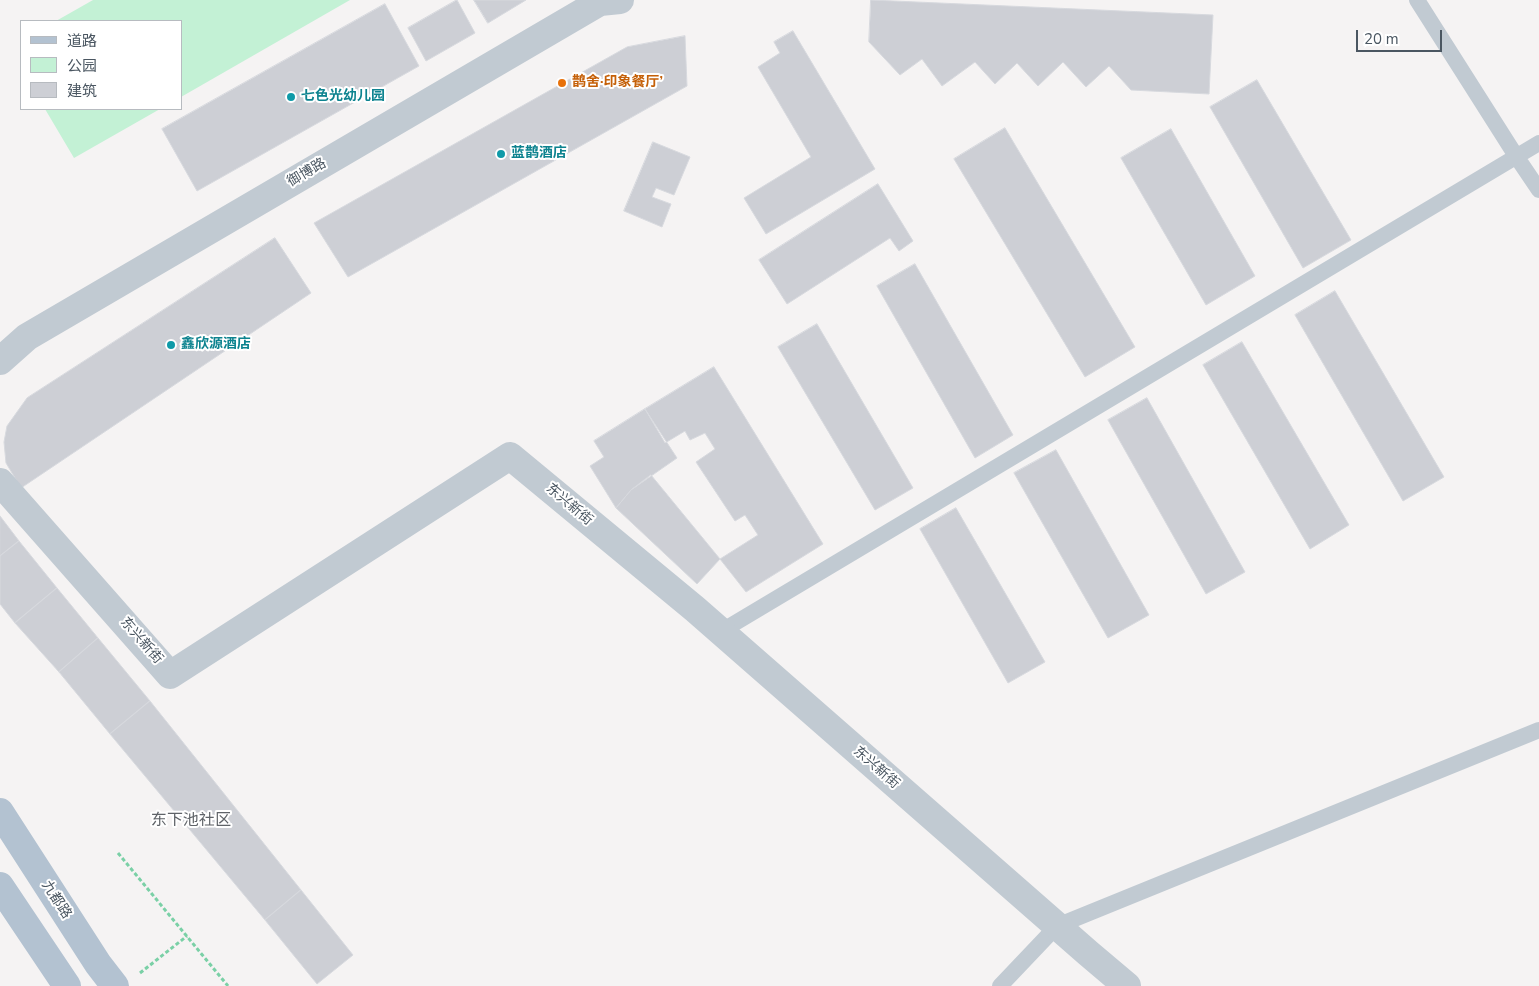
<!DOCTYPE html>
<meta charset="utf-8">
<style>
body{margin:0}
#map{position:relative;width:1539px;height:986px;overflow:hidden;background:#f5f3f3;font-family:"Nunito Sans","Noto Sans SC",sans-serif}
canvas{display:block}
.legend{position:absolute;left:20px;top:20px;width:162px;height:90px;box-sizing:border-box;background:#fff;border:1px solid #b7bbc0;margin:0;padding:6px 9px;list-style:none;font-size:15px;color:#4a5661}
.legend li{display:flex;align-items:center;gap:10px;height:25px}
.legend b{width:25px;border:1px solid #b7bbc0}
.scale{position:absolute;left:1356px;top:30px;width:86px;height:22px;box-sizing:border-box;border:2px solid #4a5661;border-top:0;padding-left:6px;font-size:15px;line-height:18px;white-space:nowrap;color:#4a5661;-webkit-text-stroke:4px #fff;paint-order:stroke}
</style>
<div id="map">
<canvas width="1539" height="986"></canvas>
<ul class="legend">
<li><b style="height:6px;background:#b3c2d1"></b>道路</li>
<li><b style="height:14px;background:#c3f1d5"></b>公园</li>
<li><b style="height:14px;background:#cdcfd5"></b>建筑</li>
</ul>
<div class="scale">20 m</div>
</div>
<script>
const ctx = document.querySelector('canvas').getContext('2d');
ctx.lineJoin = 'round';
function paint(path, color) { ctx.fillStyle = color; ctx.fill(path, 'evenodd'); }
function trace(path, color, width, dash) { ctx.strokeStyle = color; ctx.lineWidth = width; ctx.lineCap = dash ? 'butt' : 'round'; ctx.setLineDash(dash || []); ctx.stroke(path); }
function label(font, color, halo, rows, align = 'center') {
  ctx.font = font + ' "Nunito Sans","Noto Sans SC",sans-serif'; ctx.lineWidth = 4; ctx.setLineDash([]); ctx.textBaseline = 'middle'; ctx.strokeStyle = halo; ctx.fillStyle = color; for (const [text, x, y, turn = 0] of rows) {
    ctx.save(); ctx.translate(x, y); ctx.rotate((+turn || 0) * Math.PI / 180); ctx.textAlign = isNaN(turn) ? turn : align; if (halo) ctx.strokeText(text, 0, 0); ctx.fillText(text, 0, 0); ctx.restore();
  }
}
paint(new Path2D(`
 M93,0H350L181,97V21H56Z
 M45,109H160L74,158Z`), '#c3f1d5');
const building = new Path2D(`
 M457,0L475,33L426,61L408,28Z
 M474,0H526L488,23Z
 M871,0L1213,15L1209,94L1131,90L1109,66L1086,87L1063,62L1038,86L1017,63L995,84L975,62L942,86L922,59L900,75L869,42Z
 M385,4L419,66L197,191L162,129Z
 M793,31L875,169L766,234L744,198L811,157L758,67L780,53L774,42Z
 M685,36L687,86L348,277L314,223L627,47Z
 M1257,80L1351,240L1303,268L1210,107Z
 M1005,128L1135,347L1085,377L954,159Z
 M1171,129L1255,276L1206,305L1121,158Z
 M653,142L690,157L674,195L656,188L652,197L671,204L662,227L624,211Z
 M878,184L913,241L899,251L890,238L787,304L759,260Z
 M275,238L311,293L21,488L6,463L4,442L7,426L27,398Z
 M915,264L1013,435L975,458L877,286Z
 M1335,291L1444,477L1403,501L1295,315Z
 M817,324L913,488L875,510L778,347Z
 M1242,342L1349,525L1310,549L1203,365Z
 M714,367L823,544L746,592L720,559L758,535L745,515L735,521L696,462L715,449L705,433L690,440L685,431L665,443L645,409Z
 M1147,398L1245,572L1206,594L1108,420Z
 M645,409L677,458L631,490L616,508L590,466L604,457L594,441Z
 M1056,450L1149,615L1108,638L1014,473Z
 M651,475L720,559L697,584L616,508L631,490Z
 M956,508L1045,662L1008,683L920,529Z
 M0,516L19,541L0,556Z
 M19,541L57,588L15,623L0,604V556Z
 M57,588L98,638L59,672L15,623Z
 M98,638L150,701L110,734L59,672Z
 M150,701L301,890L265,920L110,734Z
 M301,890L353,955L317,984L265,920Z`);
paint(building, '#cdcfd5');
trace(building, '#d7d9de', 1);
trace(new Path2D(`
 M118,853L228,986
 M140,973L187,936`), '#7ad0a6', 3, [4, 2.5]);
trace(new Path2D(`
 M1417,0L1516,156L1539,190
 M720,632L1539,143
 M1000,986L1057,926L1539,730`), '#c1cad2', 16);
trace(new Path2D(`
 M0,482L170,675L510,456L695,609L1088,953L1127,986`), '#c1cad2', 28);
trace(new Path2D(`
 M0,361L27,337L600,2L620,0`), '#c1cad2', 28);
trace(new Path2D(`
 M0,812L98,964L115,986
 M0,886L67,986`), '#b3c2d1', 28);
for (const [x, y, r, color] of [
 [562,83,5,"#e8710a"],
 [291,97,5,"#0f9aa8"],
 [501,154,5,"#0f9aa8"],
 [171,345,5,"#0f9aa8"]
]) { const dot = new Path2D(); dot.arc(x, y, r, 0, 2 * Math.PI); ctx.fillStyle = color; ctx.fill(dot); trace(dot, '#fff', 2); }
label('bold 14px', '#c56008', '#fff', [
 ["鹊舍·印象餐厅’",572,83]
], 'left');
label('bold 14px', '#0d838f', '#fff', [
 ["七色光幼儿园",301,97],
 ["蓝鹊酒店",511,154],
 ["鑫欣源酒店",181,345]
], 'left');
label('14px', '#4a5661', '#fff', [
 ["御博路",307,173,-30],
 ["东兴新街",569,505,40],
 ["东兴新街",141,641,49],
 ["东兴新街",876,768,41],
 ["九都路",56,900,57]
]);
label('16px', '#5f6368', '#fff', [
 ["东下池社区",191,821]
]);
</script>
